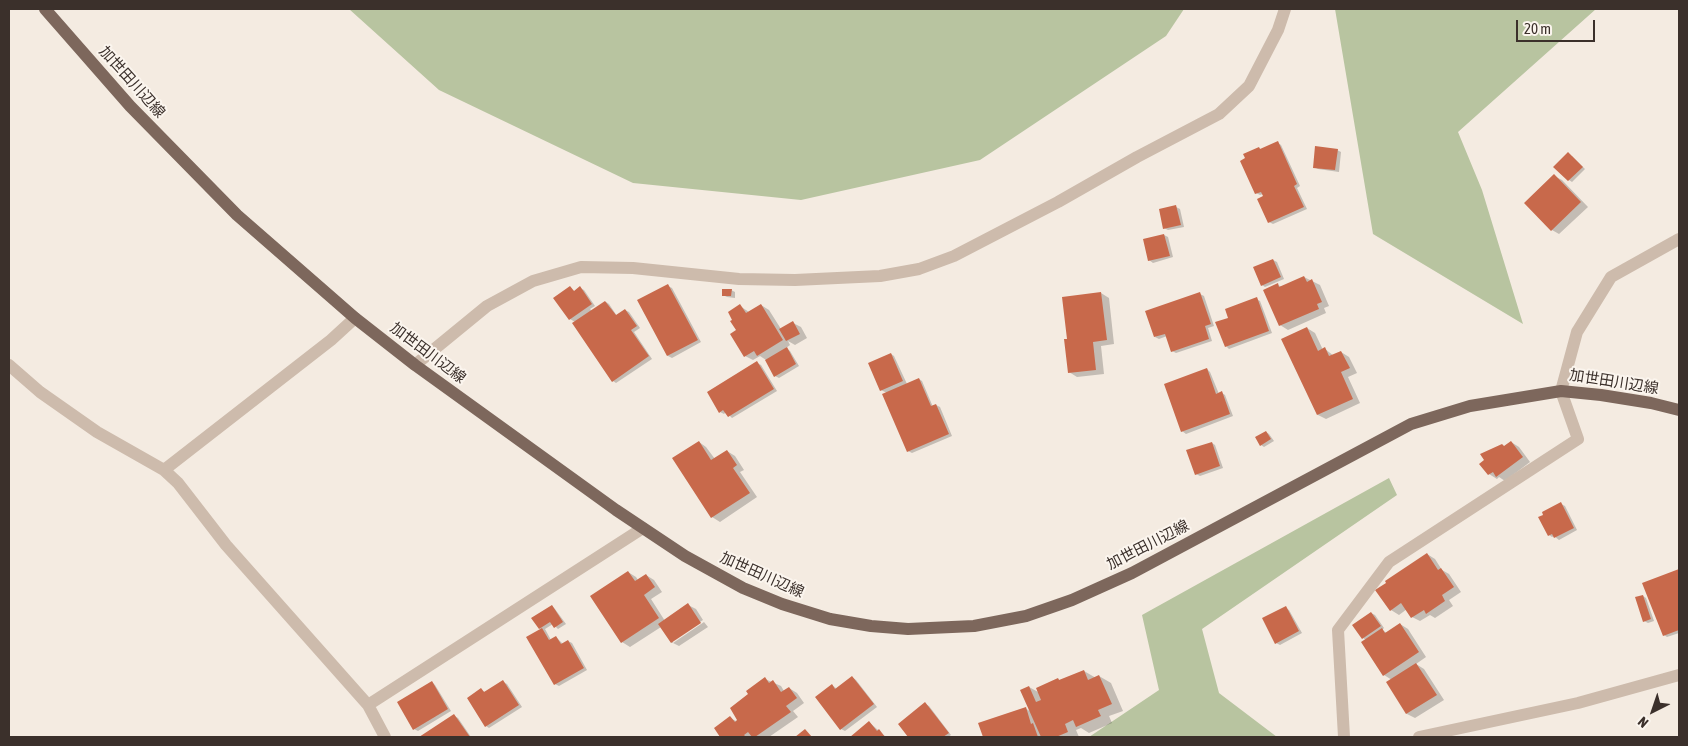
<!DOCTYPE html>
<meta charset="utf-8">
<style>
body{margin:0}
#map{position:relative;width:1688px;height:746px;overflow:hidden;background:#f4ebe1;font-family:"Asap Condensed",sans-serif}
canvas{display:block}
.frame{position:absolute;inset:0;border:10px solid #3b302b;pointer-events:none}
.north{position:absolute;left:1628px;top:686px;width:50px;height:50px;-webkit-text-stroke:4px #fbf5ee;paint-order:stroke;rotate:221deg;font-size:14px;font-weight:700;line-height:20px;text-align:center;color:#3b302b}
.north::after{content:'';display:block;margin:auto;width:18px;height:22px;background:#3b302b;clip-path:polygon(50% 0,100% 100%,50% 72%,0 100%)}
.scale{position:absolute;left:1516px;top:20px;width:79px;height:22px;box-sizing:border-box;border:2px solid #3b302b;border-top:0;padding-left:6px;font-size:15px;line-height:18px;white-space:nowrap;color:#3b302b;-webkit-text-stroke:4px #fbf5ee;paint-order:stroke}
</style>
<div id="map">
<canvas width="1688" height="746"></canvas>
<div class="frame"></div>
<div class="north">N</div>
<div class="scale">20 m</div>
</div>
<script>
const ctx = document.querySelector('canvas').getContext('2d');
ctx.lineJoin = 'round';
function paint(path, color) { ctx.fillStyle = color; ctx.fill(path, 'evenodd'); }
function trace(path, color, width, dash) { ctx.strokeStyle = color; ctx.lineWidth = width; ctx.lineCap = dash ? 'butt' : 'round'; ctx.setLineDash(dash || []); ctx.stroke(path); }
function label(font, color, halo, rows, align = 'center') {
  ctx.font = font + ' "Asap Condensed","Noto Sans JP",sans-serif'; ctx.lineWidth = 4; ctx.setLineDash([]); ctx.textBaseline = 'middle'; ctx.strokeStyle = halo; ctx.fillStyle = color; for (const [text, x, y, turn = 0] of rows) {
    ctx.save(); ctx.translate(x, y); ctx.rotate((+turn || 0) * Math.PI / 180); ctx.textAlign = isNaN(turn) ? turn : align; if (halo) ctx.strokeText(text, 0, 0); ctx.fillText(text, 0, 0); ctx.restore();
  }
}
paint(new Path2D(`
 M349,9H1184L1166,36L980,160L801,200L633,183L439,90Z
 M1335,9H1596L1458,132L1482,190L1523,324L1373,234Z
 M1389,478L1397,495L1202,629L1219,693L1277,737H1089L1159,690L1142,615Z`), '#b8c4a0');
paint(new Path2D(`
 M1278,143L1281,145L1300,186L1297,188L1307,209L1273,224L1269,222L1263,194L1260,195L1256,193L1259,148L1262,150Z
 M1337,150L1341,152L1339,172L1318,169L1314,167Z
 M1572,156L1585,169L1572,182L1569,180Z
 M1554,176L1562,180L1588,207L1559,234L1552,230Z
 M1176,207L1180,209L1184,227L1168,230L1164,228Z
 M1164,235L1168,237L1173,257L1153,263L1149,260Z
 M1273,260L1277,262L1284,279L1265,287L1262,285Z
 M1304,277L1320,285L1329,306L1324,308L1326,313L1288,330L1280,325L1278,285L1282,287Z
 M668,286L672,288L701,342L672,358L668,356L639,301Z
 M570,288L575,292L580,288L584,290L595,306L590,309L592,311L606,302L609,304L617,316L625,310L629,312L640,328L634,332L652,359L616,383L613,381L575,322L570,319L555,298Z
 M731,290L735,292V298L727,297L723,295Z
 M1101,293L1109,298L1114,344L1101,346L1104,374L1077,377L1069,372L1068,341Z
 M1200,294L1204,296L1214,326L1208,328L1212,341L1176,353L1172,351L1167,336L1159,339L1155,337Z
 M1256,299L1260,301L1272,333L1229,349L1226,346L1230,318Z
 M761,305L769,310L781,329L793,323L801,327L807,338L795,345L788,341L790,345L786,348L790,351L799,366L779,378L775,376L766,360L760,356L753,360L745,356L738,330L740,306L749,312Z
 M1307,328L1315,333L1323,350L1325,349L1334,356L1341,352L1349,357L1357,373L1348,377L1360,403L1326,419L1318,415Z
 M891,354L894,356L907,384L919,379L922,381L933,407L936,405L940,407L952,436L912,453L908,451L887,393L881,390Z
 M757,363L761,365L777,391L732,418L726,412L724,414L720,412Z
 M1207,369L1210,372L1219,394L1222,393L1225,395L1233,416L1186,434L1182,431Z
 M1266,432L1269,434L1274,441L1264,447L1261,445Z
 M699,442L706,447L715,459L727,451L735,456L744,470L740,472L757,497L720,522L712,517Z
 M1511,442L1519,447L1530,462L1505,481L1499,477L1497,479L1489,474L1504,447Z
 M1212,443L1215,445L1223,468L1200,476L1196,474Z
 M1561,504L1565,506L1577,530L1559,540L1554,536L1552,537L1549,535Z
 M1427,554L1435,559L1442,570L1449,574L1461,592L1449,600L1453,606L1435,618L1430,615L1420,621L1412,617L1407,609L1399,615L1391,610Z
 M1679,570V633L1667,637L1664,635L1644,584Z
 M628,572L636,577L638,580L646,575L654,580L662,592L651,599L665,621L688,605L696,609L703,620L673,640V643L704,622L708,627L679,646L671,642L661,627L630,647L622,642L592,597Z
 M1643,596L1646,598L1654,621L1648,623L1644,621Z
 M552,606L555,609L566,624L558,629L553,624L545,629L551,640L556,637L563,644L568,641L572,643L587,670L559,686L555,684L528,638L541,630L533,619Z
 M1286,608L1289,610L1302,633L1280,645L1276,643Z
 M1371,613L1375,615L1384,628L1382,630L1387,633L1400,624L1408,629L1426,657L1416,664L1424,669L1444,700L1415,718L1407,714L1388,682L1392,680L1384,675L1366,640L1363,638Z
 M1084,671L1096,678L1099,676L1111,683L1123,711L1109,716L1112,723L1089,733L1081,728L1076,730L1079,737H985L980,724L1025,708L1031,712L1029,687L1040,693L1058,679L1061,681Z
 M852,677L856,680L877,707L845,731L841,729L832,685L837,689Z
 M765,679L781,686L784,691L789,688L797,693L804,703L793,711L798,717L769,737H722L716,728L730,718L740,723L750,695Z
 M432,682L435,685L451,711L418,731L414,729Z
 M503,682L507,684L522,707L489,728L486,726L481,690L485,692Z
 M925,704L929,706L951,735L948,737H910L900,724Z
 M454,716L458,718L471,737H422Z
 M870,723L886,737H852Z`), '#0003');
paint(new Path2D(`
 M1278,141L1297,184L1294,186L1304,207L1268,223L1257,199L1263,196L1261,192L1255,194L1240,161L1245,158L1243,154L1259,147L1260,149Z
 M1315,146L1338,149L1335,170L1313,168Z
 M1568,152L1583,167L1568,181L1553,167Z
 M1554,174L1581,202L1551,231L1524,203Z
 M1176,205L1181,225L1163,229L1159,209Z
 M1164,234L1170,256L1148,261L1143,239Z
 M1273,259L1281,277L1261,286L1253,267Z
 M1304,276L1307,282L1312,279L1322,302L1317,304L1319,309L1279,326L1263,290L1278,283L1279,287Z
 M668,284L698,340L667,356L637,300Z
 M570,286L574,291L580,286L592,304L569,320L553,298Z
 M722,289H732L731,296H722Z
 M1101,292L1107,340L1093,342L1096,370L1068,373L1064,339H1067L1062,297Z
 M1200,292L1211,324L1205,326L1209,339L1171,352L1165,334L1154,337L1145,311Z
 M1257,297L1269,331L1225,347L1215,322L1228,318L1225,309Z
 M605,301L616,315L625,309L637,326L631,330L649,356L612,382L572,323Z
 M740,304L746,313L761,304L783,340L757,356L754,351L744,357L730,334L736,330L730,321L732,320L728,312Z
 M793,321L800,334L786,341L779,329Z
 M1307,327L1318,351L1325,347L1329,356L1341,351L1350,368L1341,372L1353,399L1317,415L1281,339Z
 M787,347L796,364L774,377L765,360Z
 M891,353L903,381L880,391L868,363Z
 M757,361L774,389L728,417L723,410L719,413L707,392Z
 M1207,368L1216,394L1222,391L1230,414L1181,432L1164,384Z
 M919,378L931,406L936,404L949,434L907,452L882,394Z
 M1266,431L1271,439L1260,446L1255,437Z
 M699,441L711,460L727,450L737,465L733,468L750,493L711,518L672,458Z
 M1511,441L1523,457L1496,477L1493,472L1488,475L1479,464L1484,460L1480,454L1502,444L1504,446Z
 M1212,442L1220,466L1195,475L1186,450Z
 M1561,502L1574,528L1554,538L1552,534L1548,536L1538,517L1543,515L1542,512Z
 M1427,553L1438,570L1441,568L1454,587L1442,595L1445,601L1426,614L1424,610L1411,618L1401,603L1390,611L1375,590L1386,583L1385,581Z
 M1679,569V630L1663,636L1642,583Z
 M628,571L635,581L646,574L655,587L644,595L659,618L621,643L590,596Z
 M1643,595L1651,619L1643,622L1635,597Z
 M688,603L701,623L671,643L658,624Z
 M552,605L563,622L554,628L550,622L539,629L531,618Z
 M1286,606L1299,631L1275,644L1262,618Z
 M1371,612L1381,626L1362,639L1352,625Z
 M1400,623L1419,652L1383,676L1361,642L1382,628L1385,633Z
 M542,628L549,640L556,636L561,644L568,640L584,668L554,685L526,637Z
 M1416,663L1437,695L1406,714L1386,682Z
 M1084,670L1088,680L1099,675L1112,704L1098,710L1101,716L1076,727L1073,720L1065,724L1068,732L1056,737H1041L1020,690L1029,686L1036,702L1041,700L1036,688L1058,678L1059,680Z
 M852,676L874,704L840,730L815,697L832,684L835,689Z
 M765,677L769,683L773,680L781,692L789,687L797,698L786,706L791,712L755,737H752L748,732L744,735L746,737H720L714,728L730,716L735,722L737,720L730,708L748,694L746,691Z
 M503,680L519,705L485,727L467,698L481,688L484,692Z
 M432,681L448,709L413,730L397,702Z
 M925,702L949,733L943,737H908L898,724Z
 M1026,707L1031,724L1033,723L1038,737H983L978,723Z
 M454,714L470,737H419Z
 M869,721L877,731L879,729L885,737H850Z
 M805,729L812,737H795Z`), '#c8694b');
trace(new Path2D(`
 M9,365L40,392L97,432L164,470L178,483L226,545L368,705L385,737
 M415,365L487,306L533,281L581,267L633,268L739,279L795,280L880,276L919,269L954,256L1058,202L1137,157L1219,114L1249,86L1278,30L1285,9
 M164,470L331,340L355,318
 M368,705L643,528
 M1344,737L1338,630L1389,562L1578,439L1561,391L1577,332L1611,277L1679,239`), '#cdbbac', 12);
trace(new Path2D(`
 M1419,737L1578,703L1679,675`), '#cdbbac', 12);
trace(new Path2D(`
 M45,9L130,106L237,215L355,318L415,365L616,510L685,556L743,588L782,604L830,619L871,626L908,629L974,626L1026,616L1072,600L1132,573L1411,424L1470,406L1561,391L1601,395L1651,403L1679,410`), '#7d675c', 12);
label('15px', '#3b302b', '#fbf5ee', [
 ["加世田川辺線",132,82,48],
 ["加世田川辺線",428,353,37],
 ["加世田川辺線",1614,382,9],
 ["加世田川辺線",1148,545,-27],
 ["加世田川辺線",762,575,24]
]);
</script>
